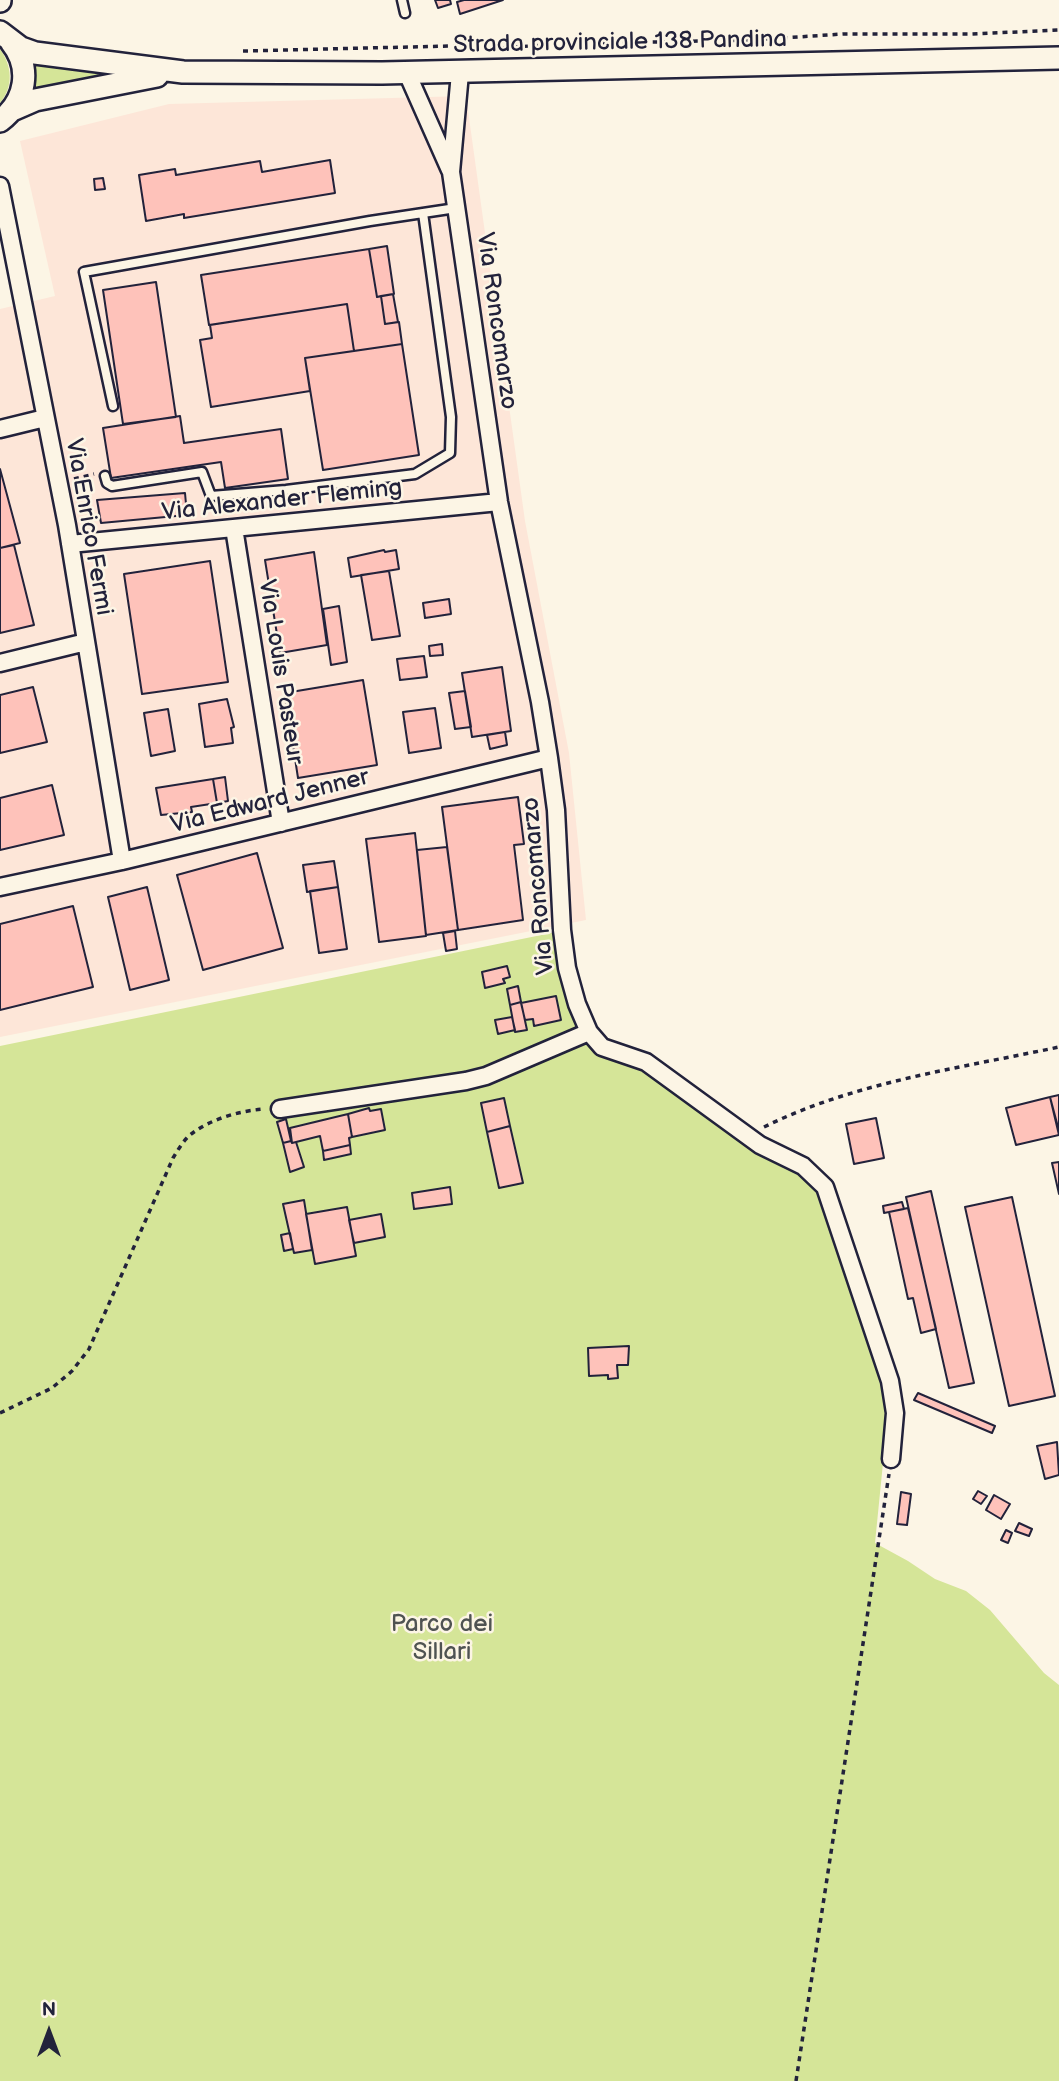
<!DOCTYPE html>
<style>
body{margin:0}
#map{position:relative;width:1059px;height:2081px;overflow:hidden;background:#fcf5e5;font-family:"Balsamiq Sans",sans-serif}
canvas{display:block}
.north{position:absolute;left:14px;top:1997px;width:70px;height:70px;-webkit-text-stroke:5px #fcf5e5;paint-order:stroke;rotate:0deg;font-size:19px;font-weight:700;line-height:28px;text-align:center;color:#22223b}
.north::after{content:'';display:block;margin:auto;width:24px;height:32px;background:#22223b;clip-path:polygon(50% 0,100% 100%,50% 72%,0 100%)}
</style>
<div id="map">
<canvas width="1059" height="2081"></canvas>
<div class="north">N</div>
</div>
<script>
const ctx = document.querySelector('canvas').getContext('2d');
ctx.lineJoin = 'round';
function paint(path, color) { ctx.fillStyle = color; ctx.fill(path, 'evenodd'); }
function trace(path, color, width, dash) { ctx.strokeStyle = color; ctx.lineWidth = width; ctx.lineCap = dash ? 'butt' : 'round'; ctx.setLineDash(dash || []); ctx.stroke(path); }
function label(font, color, halo, rows, align = 'center') {
  ctx.font = font + ' "Balsamiq Sans",sans-serif'; ctx.lineWidth = 5; ctx.setLineDash([]); ctx.textBaseline = 'middle'; ctx.strokeStyle = halo; ctx.fillStyle = color; for (const [text, x, y, turn = 0] of rows) {
    ctx.save(); ctx.translate(x, y); ctx.rotate((+turn || 0) * Math.PI / 180); ctx.textAlign = isNaN(turn) ? turn : align; if (halo) ctx.strokeText(text, 0, 0); ctx.fillText(text, 0, 0); ctx.restore();
  }
}
paint(new Path2D(`
 M466,96L525,521L569,753L586,920L0,1037V309L55,296L20,141L169,104Z`), '#fde6d8');
paint(new Path2D(`
 M0,49C12,66 14,86 0,103Z
 M34,62L106,71L108,75L35,89Z
 M556,932L580,1033L644,1068L798,1171L819,1190L884,1381L888,1413L875,1543L908,1561L935,1579L966,1591L990,1610L1044,1673L1059,1685V2081H0V1046Z`), '#d5e598');
const building = new Path2D(`
 M435,0H450L451,4L438,8Z
 M464,0H503L460,14L457,2Z
 M330,160L335,193L184,218V214L146,221L139,175L175,169L176,175L260,161L262,172Z
 M103,178L105,189L95,190L94,179Z
 M387,246L394,294L377,297L369,249Z
 M369,249L377,297L381,296L385,324L399,322L402,344L354,351L347,304L209,325L201,275Z
 M156,282L176,417L123,424L103,290Z
 M393,294L398,322L385,324L381,296Z
 M347,304L354,351L305,358L310,391L211,407L200,340L212,338L210,325Z
 M402,344L419,455L323,470L305,358Z
 M180,416L184,443L281,429L288,479L225,488L221,462L111,478L103,428Z
 M0,469L20,543L0,548Z
 M185,493L187,515L101,523L97,500Z
 M14,545L34,625L0,633V548Z
 M384,550L385,552L396,550L399,569L351,577L348,558Z
 M314,552L327,645L280,653L265,560Z
 M210,561L228,682L142,694L124,574Z
 M389,571L400,636L372,640L361,575Z
 M449,599L451,614L425,618L423,603Z
 M339,606L347,662L331,665L323,609Z
 M442,644L443,655L430,656L429,646Z
 M424,656L427,677L400,680L397,659Z
 M502,667L511,731L472,737L462,673Z
 M363,680L377,765L298,778L285,693Z
 M33,687L47,742L0,753V695Z
 M465,691L471,727L455,729L449,693Z
 M227,699L234,727L231,728L233,743L205,747L199,704Z
 M435,708L441,748L409,753L403,712Z
 M168,709L175,751L151,756L144,713Z
 M505,732L507,745L490,749L487,735Z
 M225,777L228,801L217,803L213,779Z
 M213,779L217,803L191,807L192,812L161,815L156,788Z
 M52,785L64,835L0,850V798Z
 M518,797L524,844L514,845L523,920L458,930L442,807Z
 M415,833L426,936L379,942L366,839Z
 M447,847L458,930L426,935L417,850Z
 M257,853L283,948L203,970L177,875Z
 M334,861L338,887L307,892L303,865Z
 M147,887L169,980L130,990L108,897Z
 M338,887L347,949L319,953L310,891Z
 M73,906L93,987L0,1010V924Z
 M455,931L457,949L446,951L443,933Z
 M507,966L510,977L503,979L505,983L485,988L482,972Z
 M518,986L521,1002L510,1005L507,989Z
 M556,996L561,1020L534,1026L533,1019L525,1020L521,1003Z
 M521,1002L527,1030L515,1032L510,1005Z
 M512,1017L515,1030L498,1034L495,1020Z
 M1059,1095V1131L1050,1097Z
 M1050,1097L1059,1135L1016,1145L1006,1108Z
 M504,1098L510,1126L487,1132L481,1103Z
 M369,1108L370,1111L381,1109L385,1130L352,1137L348,1114Z
 M348,1114L352,1137L349,1138L350,1145L323,1151L320,1136L292,1143L290,1128Z
 M876,1118L884,1158L854,1164L846,1124Z
 M286,1119L291,1141L283,1143L277,1122Z
 M510,1126L523,1183L499,1188L487,1132Z
 M291,1141L292,1143L296,1142L304,1167L290,1172L283,1143Z
 M350,1145L351,1154L324,1160L323,1151Z
 M1059,1162V1194L1052,1163Z
 M450,1187L452,1204L414,1209L412,1193Z
 M931,1191L974,1383L949,1388L906,1197Z
 M1012,1197L1055,1396L1009,1406L965,1207Z
 M304,1200L312,1250L294,1253L283,1204Z
 M902,1202L904,1209L884,1213L883,1206Z
 M347,1207L356,1256L315,1264L306,1214Z
 M908,1208L936,1329L921,1333L913,1298L908,1299L889,1212Z
 M381,1214L385,1237L354,1243L349,1220Z
 M290,1233L293,1249L284,1251L281,1235Z
 M629,1346L628,1365H617L618,1378L608,1379V1375L589,1376L588,1348Z
 M918,1393L995,1426L992,1433L914,1400Z
 M1057,1442L1059,1475L1045,1479L1037,1446Z
 M978,1491L987,1496L981,1504L973,1499Z
 M901,1492L911,1494L907,1525L897,1524Z
 M994,1495L1010,1504L1001,1519L986,1510Z
 M1019,1523L1032,1529L1029,1536L1015,1531Z
 M1006,1530L1012,1533L1008,1543L1001,1540Z`);
paint(building, '#fec2ba');
trace(building, '#22223b', 2);
const lane = new Path2D(`
 M402,0L405,13
 M113,406L84,272L370,221L456,208
 M105,476L107,483L112,486L202,472L211,496L286,490L415,474L450,453L451,417L423,213`);
const street = new Path2D(`
 M407,73L450,170
 M460,73L451,172L499,502L540,702L549,758L556,810L562,930L567,968L577,1004L589,1032L602,1047L646,1062L760,1145L803,1166L825,1187L890,1381L895,1413L891,1459
 M0,186L67,525L122,861
 M0,429L45,418
 M234,528L281,823
 M70,544L499,502
 M0,663L86,642
 M0,887L122,861L549,758
 M280,1109L466,1081L486,1076L589,1032`);
const secondary = new Path2D(`
 M0,1V0
 M0,32L21,48L35,53L183,72L382,73L1059,58
 M12,110L35,100L157,76
 M0,121C26,101 32,68 11,42`);
trace(lane, '#22223b', 13);
trace(street, '#22223b', 21);
trace(secondary, '#22223b', 26);
trace(new Path2D(`
 M243,51L450,46L503,48L556,44L752,40L843,34H972L1059,30
 M74,479L94,474
 M764,1127C855,1082 960,1068 1059,1047
 M0,1413L52,1388L72,1371L89,1349L173,1158C178,1150 183,1141 190,1135C210,1119 239,1111 264,1109
 M796,2081L889,1474`), '#22223b', 3.5, [5, 5]);
trace(lane, '#fcf5e5', 8);
trace(street, '#fcf5e5', 16);
trace(secondary, '#fcf5e5', 21);
label('24px', '#22223b', '#fcf5e5', [
 ["Strada provinciale 138 Pandina",620,43,-1],
 ["Via Roncomarzo",496,321,82],
 ["Via Alexander Fleming",282,501,-6],
 ["Via Enrico Fermi",88,527,80],
 ["Via Louis Pasteur",280,672,81],
 ["Via Edward Jenner",270,802,-14],
 ["Via Roncomarzo",539,886,-95]
]);
label('24px', '#4f5352', '#fcf5e5', [
 ["Parco dei",442,1625],
 ["Sillari",442,1653]
]);
</script>
